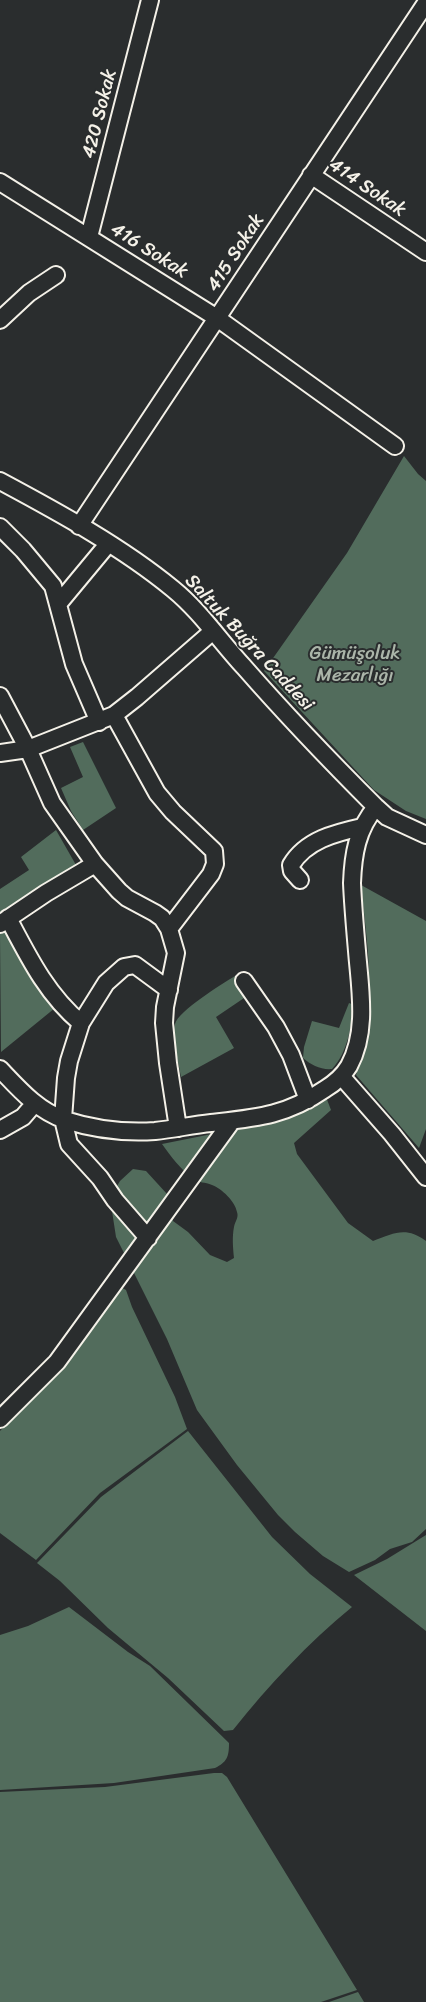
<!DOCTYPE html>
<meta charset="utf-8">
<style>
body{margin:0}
canvas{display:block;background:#2a2d2e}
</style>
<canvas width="426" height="2002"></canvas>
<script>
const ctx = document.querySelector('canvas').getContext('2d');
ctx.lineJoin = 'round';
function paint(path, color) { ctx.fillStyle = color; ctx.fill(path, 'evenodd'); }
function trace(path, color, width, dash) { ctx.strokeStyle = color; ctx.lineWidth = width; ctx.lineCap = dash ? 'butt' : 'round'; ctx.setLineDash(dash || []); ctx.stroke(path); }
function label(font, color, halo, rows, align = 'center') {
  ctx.font = font + ' Sriracha,sans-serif'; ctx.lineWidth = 4; ctx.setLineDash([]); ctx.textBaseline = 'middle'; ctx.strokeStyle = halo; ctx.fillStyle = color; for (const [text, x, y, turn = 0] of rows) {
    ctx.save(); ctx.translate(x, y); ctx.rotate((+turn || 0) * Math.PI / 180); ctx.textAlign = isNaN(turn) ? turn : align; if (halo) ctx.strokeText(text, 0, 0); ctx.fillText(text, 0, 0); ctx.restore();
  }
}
paint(new Path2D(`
 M404,456L418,474L426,481V819L406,811L374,790L264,671L347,553Z
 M83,742L116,808L83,830L71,811L61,788L83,777L70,747Z
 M56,830L76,865L0,917V889L29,870L21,857Z
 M361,885L426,921V1129L419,1148L356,1075C378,1012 368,951 361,885Z
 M6,930L55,1008L1,1052L0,934Z
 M235,976L247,996L216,1017L234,1048L181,1077C179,1063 171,1037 175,1024C178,1011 222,984 235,976Z
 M349,1003L354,1005C351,1027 348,1052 332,1069C321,1070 311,1065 303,1058L304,1047L312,1021L339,1028Z
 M326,1097L331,1110L294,1143L297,1154L348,1223L373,1241C394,1233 406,1226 426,1241V1529L412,1542L390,1549L375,1560L349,1572L323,1556L295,1532L278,1515L237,1465L197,1410L167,1339L116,1237L110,1198L120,1181L133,1169L146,1171L167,1194L171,1208L173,1221L188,1232L210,1255L227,1262L234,1258C233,1248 232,1237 234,1227C235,1221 239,1218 237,1212C235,1201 222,1189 212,1185C205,1182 199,1183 193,1179C181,1169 171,1157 162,1144L287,1119Z
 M119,1286L126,1290L132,1307L175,1397L187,1429L100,1493L36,1560L0,1533V1431L82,1343L106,1301Z
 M188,1431L272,1537L310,1574L352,1607C308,1643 269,1685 233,1730L224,1731L168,1678L108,1628L60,1581L37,1563L101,1497Z
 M426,1535V1631L354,1575L387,1559Z
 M69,1607L128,1652L150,1666L229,1743C229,1757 227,1762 215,1768L114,1783L0,1790V1635L28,1626Z
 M214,1773H222L227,1777L357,1990L321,2002H0V1792L105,1787Z
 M358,1992L364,2002H329Z`), '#526c5c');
const minor = new Path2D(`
 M311,175L426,252
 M0,182L217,318L395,446
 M89,237L150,0
 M0,320L29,293L56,275
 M0,481C58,512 122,547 173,589C200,611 220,641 244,667C286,715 331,762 376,807L387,817L426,835
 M79,526L426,3
 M0,527L23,550L53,586L74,664L99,722
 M59,603L108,544
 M0,696L28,749L52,803L95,864L119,891L127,898L155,913L162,918L169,929L176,953L165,1007L164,1023L168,1063L178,1128
 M114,715L157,793L173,812L214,851L215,864L211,874L169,929
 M0,753L28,749L114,715L137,697L213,631
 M300,880L292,871L291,865C306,840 335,833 362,827
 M8,918C28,956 47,995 81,1023
 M0,924L46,893L95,864
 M244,981L276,1027L291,1055L308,1100
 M0,1069C19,1089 38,1111 65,1120C93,1129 125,1133 155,1131C174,1129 192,1125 211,1123C256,1118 286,1116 325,1089C335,1083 343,1076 349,1066C368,1031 360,989 357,951C355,928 353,906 352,883C353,855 357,829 376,807
 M342,1077L392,1134L426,1177
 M0,1130L23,1117L35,1103
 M148,1238L115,1200L100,1178L69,1144L63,1119L66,1078L69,1061L81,1023L106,983L124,967L135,965L169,990
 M0,1419L57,1362L232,1121`);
trace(minor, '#f4f1e8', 20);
trace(minor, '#2a2d2e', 16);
label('19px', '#f4f1e8', '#2a2d2e', [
 ["420 Sokak",100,114,-76],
 ["414 Sokak",367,188,34],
 ["416 Sokak",149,251,32],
 ["415 Sokak",236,253,-57],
 ["Saltuk Buğra Caddesi",249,643,47]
]);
label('19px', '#abb5a9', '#2a2d2e', [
 ["Gümüşoluk",355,654],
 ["Mezarlığı",355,676]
]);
</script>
